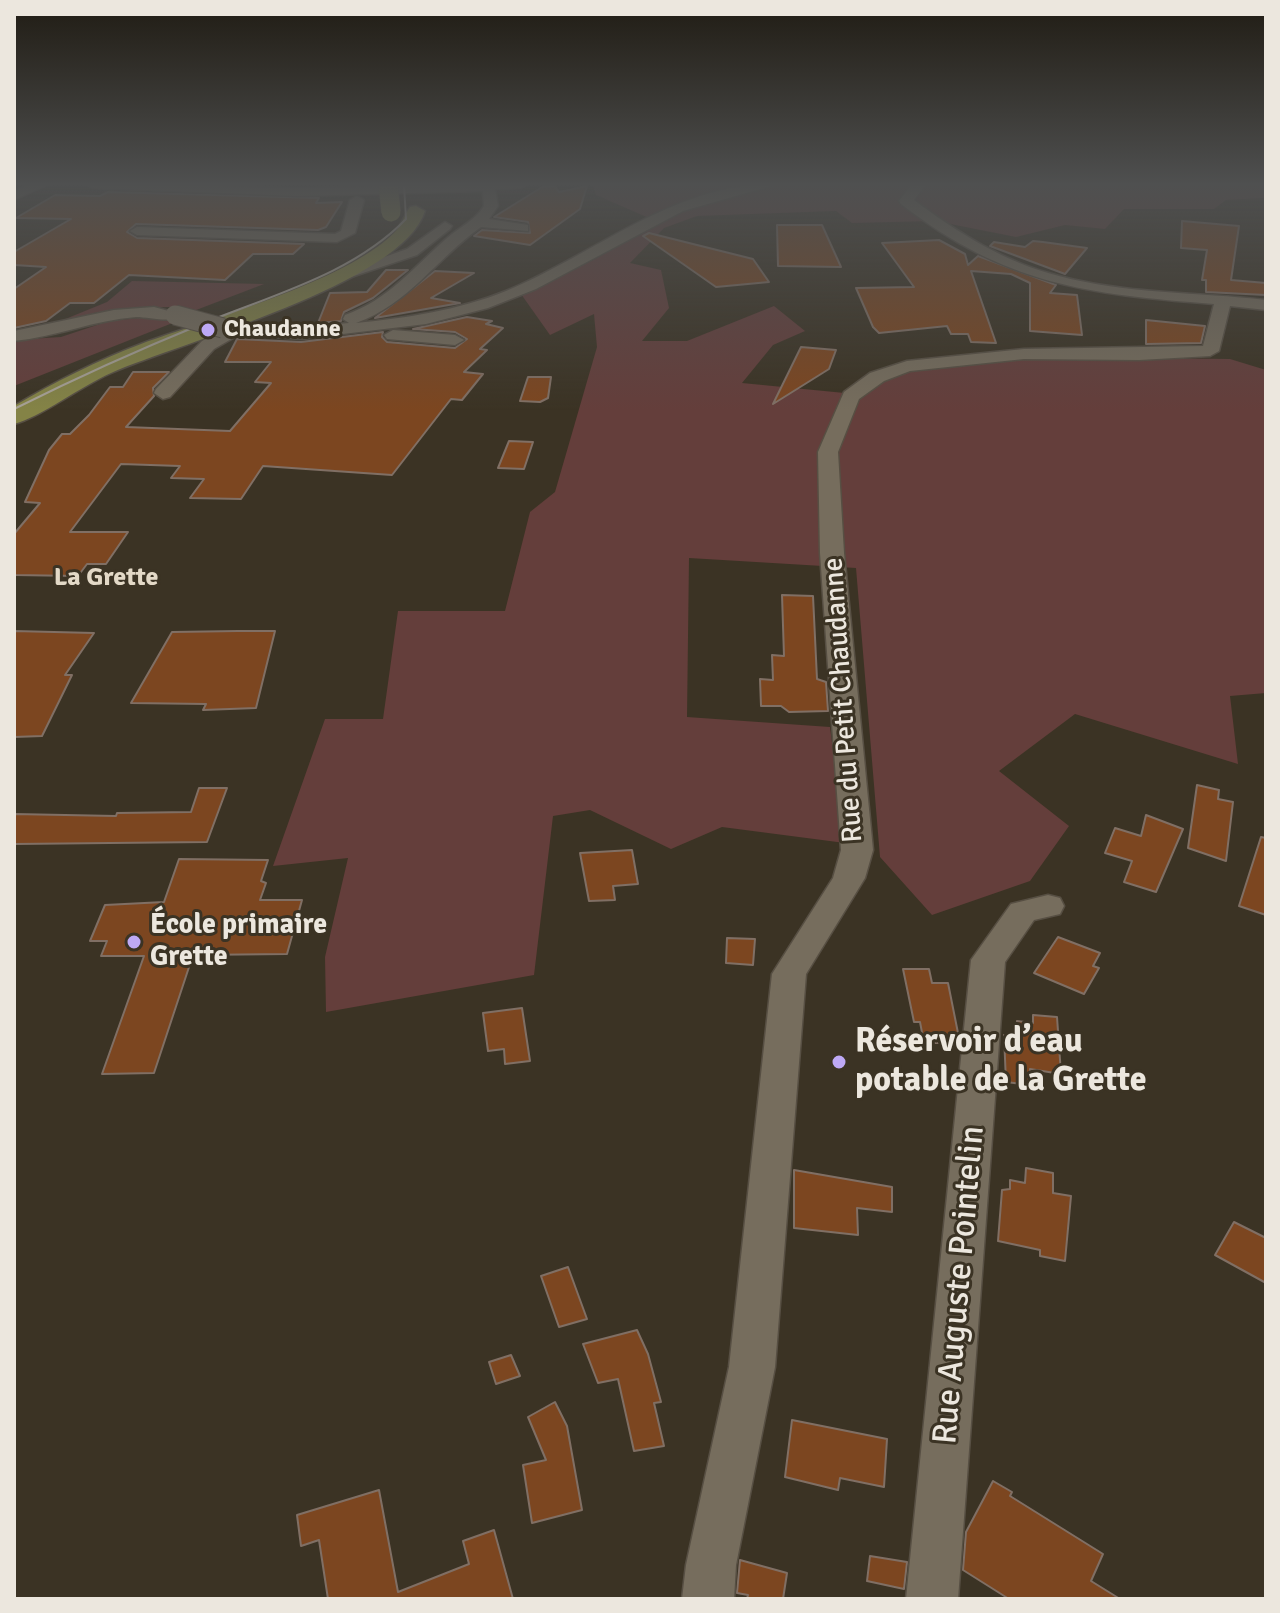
<!DOCTYPE html>
<meta charset="utf-8">
<style>
body{margin:0}
#map{position:relative;width:1280px;height:1613px;overflow:hidden;background:#3b3324;font-family:Signika,sans-serif}
canvas{display:block}
.frame{position:absolute;inset:0;border:16px solid #ece7de;pointer-events:none}
</style>
<div id="map">
<canvas width="1280" height="1613"></canvas>
<div class="frame"></div>
</div>
<script>
const ctx = document.querySelector('canvas').getContext('2d');
ctx.lineJoin = 'round';
function paint(path, color) { ctx.fillStyle = color; ctx.fill(path, 'evenodd'); }
function trace(path, color, width, dash) { ctx.strokeStyle = color; ctx.lineWidth = width; ctx.lineCap = dash ? 'butt' : 'round'; ctx.setLineDash(dash || []); ctx.stroke(path); }
function label(font, color, halo, rows, align = 'center') {
  ctx.font = font + ' Signika,sans-serif'; ctx.lineWidth = 6; ctx.setLineDash([]); ctx.textBaseline = 'middle'; ctx.strokeStyle = halo; ctx.fillStyle = color; for (const [text, x, y, turn = 0] of rows) {
    ctx.save(); ctx.translate(x, y); ctx.rotate((+turn || 0) * Math.PI / 180); ctx.textAlign = isNaN(turn) ? turn : align; if (halo) ctx.strokeText(text, 0, 0); ctx.fillText(text, 0, 0); ctx.restore();
  }
}
paint(new Path2D(`
 M592,184H1266V198L1226,200L1214,209H1124L1105,229L1065,225L1016,237L935,221L852,223L836,211L697,216L664,228L630,263L661,270L669,308L642,341H687L774,306L805,331L773,345L742,383L865,395L901,369L1036,357L1230,359L1266,370V693L1230,696L1238,764L1075,714L999,771L1069,826L1030,881L932,915L880,857L856,568L689,558L687,717L830,727L845,843L722,827L671,849L590,810L553,816L534,975L326,1012L325,957L348,858L273,866L325,719H383L398,611H505L530,512L555,492L597,347L594,314L550,335L521,294L593,260L658,222L596,195Z
 M132,281L264,284L191,312L170,307L129,308L94,313L36,331L107,302Z
 M149,317L175,322L14,386V340L61,337L109,321Z`), '#643e3b');
const building = new Path2D(`
 M555,186L559,192L587,186L580,209L530,245L474,236L482,230L530,233L528,222L494,217L542,187Z
 M108,192L319,198L316,203L342,202L326,227L318,230L136,224L127,232L137,238L304,244L293,254H253L225,280L129,275L94,303H70L46,321L14,328V289L46,267L14,265V252L71,219L16,218L55,195L100,196Z
 M1182,221L1239,226L1231,280L1266,283V295L1206,292V280H1202L1207,250L1181,248Z
 M777,225H822L841,267L778,266Z
 M649,233L753,259L769,282L716,287L643,236Z
 M939,240L965,254L968,265L978,256L1056,285L1050,293L1077,295L1082,335L1030,331V283L1011,274L971,271L996,343L971,342L968,334H951L947,326L879,333L873,327L856,288L914,287L882,243Z
 M1033,241L1043,242L1087,248L1065,274L990,246L994,242L1025,247Z
 M386,270H408L373,298L344,312L341,321L318,323L330,293L367,292Z
 M435,271L474,273L431,298L460,303L375,318Z
 M467,317L492,321L486,324L503,328L480,349L487,350L464,372L483,374L462,400L451,399L392,475L263,466L241,499L190,498L204,479L171,478L180,466L121,464L70,532H128L106,564H87L78,576L14,575V534L40,503L25,502L49,450L62,434H70L89,415L110,387H123L133,372H169L153,388L154,396L126,427L230,431L271,383L255,382L271,362H225L237,339L301,342L383,332L382,337L387,342L455,348L467,339L455,332L413,329Z
 M1146,320L1205,326L1201,343L1146,344Z
 M801,347L836,350L829,369L773,404Z
 M528,377H551L548,398L540,402L520,401Z
 M509,441L533,442L524,469L498,468Z
 M782,595L813,596L817,679L826,682L828,711L789,712L781,706H761L760,679L773,680L772,655L784,656Z
 M14,631L94,633L65,675H72L42,736L14,737Z
 M238,631H275L256,708L203,710L206,704L131,703L172,632Z
 M1197,785L1219,790L1218,799L1233,802L1226,861L1188,848Z
 M199,788H227L207,842L14,844V814L116,816L117,813L191,812Z
 M1146,815L1183,829L1156,892L1124,882L1132,861L1105,853L1115,828L1141,836Z
 M1261,837L1266,838V915L1239,906Z
 M632,850L638,884L613,886L615,900L589,901L580,853Z
 M179,859L268,860L261,881L266,883L260,900H302L287,954L193,955L154,1073L102,1074L144,956H101L107,941H90L105,905L164,902Z
 M1058,937L1100,953L1093,966L1099,968L1084,994L1034,973Z
 M727,938L755,939L753,965L726,963Z
 M903,969H929L932,983H948L960,1043H924L920,1022H914Z
 M522,1008L530,1061L505,1064L504,1049L488,1051L483,1013Z
 M1033,1015L1057,1017L1061,1074L1030,1069V1085L1006,1082L1004,1035L1018,1037L1017,1021L1033,1023Z
 M1026,1168L1053,1173V1193L1071,1196L1065,1261L1040,1256V1250L998,1241L1002,1190L1010,1189V1180L1025,1183Z
 M794,1170L892,1187V1212L857,1208L858,1235L794,1228Z
 M1234,1222L1266,1238V1283L1215,1255Z
 M568,1267L587,1319L559,1327L541,1276Z
 M637,1330L648,1354L661,1402L654,1403L664,1446L634,1451L618,1379L598,1383L583,1344Z
 M511,1355L520,1376L496,1384L489,1362Z
 M555,1402L567,1426L582,1510L532,1523L523,1465L546,1460L528,1417Z
 M792,1420L887,1439L884,1487L840,1478L838,1490L785,1477Z
 M993,1481L1012,1492L1010,1496L1103,1554L1091,1581L1120,1599H1009L963,1570L966,1532Z
 M379,1490L398,1592L469,1564L463,1541L494,1530L513,1599H328L319,1540L301,1546L297,1515Z
 M870,1556L907,1562L904,1589L867,1581Z
 M740,1560L787,1573L783,1599H747L748,1595L737,1593Z`);
paint(building, '#7c4620');
trace(building, '#806f64', 2);
const minor = new Path2D(`
 M31,184H49L14,200V191Z
 M86,184L298,188L528,184L521,188L495,189L498,206L489,219L528,225V231L481,227C437,258 408,305 356,323C407,318 459,310 506,291C596,254 675,182 778,184L683,211L536,289L488,308L426,324L301,339L240,334L214,349L170,397L163,399L154,393L156,389L202,341L219,332L214,328L217,324L292,328L349,323L343,319L345,315C388,300 413,268 446,239C459,227 475,221 484,206L483,191L298,196L93,188Z
 M912,184H926L914,200C958,233 1006,263 1059,276C1126,294 1198,292 1266,300V310L1230,306L1219,351L1210,356L1139,360L1024,359L910,371L884,381L859,399L838,452L844,553L873,850L865,878L806,974L775,1367L736,1565L734,1599H682L686,1565L729,1367L772,974L833,878L841,850L820,553L818,452L844,392L870,373L907,361L1024,349L1203,346L1214,304C1086,294 1006,285 901,204L899,201Z
 M357,196L364,200L355,233L337,242L137,235L130,231L137,227L335,234L341,231L350,200Z
 M445,222L452,226L450,229L417,255L333,283L325,278L407,249Z
 M154,307L183,315C173,324 150,317 136,317C95,320 55,337 14,341V331L114,310Z
 M393,330L455,335L464,340L455,345L387,339L384,335Z
 M1048,895L1060,898L1064,906L1060,914L1034,920L1005,962L958,1599H906L971,960L1011,904Z`);
const major = new Path2D(`
 M416,206L425,211C402,284 181,342 111,373C83,385 39,418 14,424V406C55,382 96,361 141,344C208,319 345,282 394,233C402,225 404,216 410,207Z`);
trace(minor, '#574f43', 3);
trace(major, '#574f43', 3);
paint(minor, '#766d5d');
paint(major, '#848346');
trace(new Path2D(`
 M14,409C76,378 138,350 202,324C272,295 353,274 406,219L404,184`), '#a7a196', 2);
const minorBridge = new Path2D(`
 M175,315L223,328`);
const majorBridge = new Path2D(`
 M388,184L391,212`);
trace(minorBridge, '#574f43', 21, []);
trace(majorBridge, '#574f43', 20, []);
trace(minorBridge, '#766d5d', 19);
trace(majorBridge, '#848346', 19);
const sky = ctx.createLinearGradient(0, 0, 0, 410);
sky.addColorStop(0, '#201c14');
sky.addColorStop(0.45, '#4f5050');
sky.addColorStop(1, '#4f505000');
ctx.fillStyle = sky;
ctx.fillRect(0, 0, 1280, 410);
for (const [x, y, r, color] of [
 [208,330,8,"#bea9f5"],
 [134,942,8,"#bea9f5"],
 [839,1062,8,"#bea9f5"]
]) { const dot = new Path2D(); dot.arc(x, y, r, 0, 2 * Math.PI); ctx.fillStyle = color; ctx.fill(dot); trace(dot, '#3b3324', 3); }
label('bold 24px', '#ece7de', '#3b3324', [
 ["Chaudanne",224,330]
], 'left');
label('bold 26px', '#e3d9c7', '#3b3324', [
 ["La Grette",106,578]
]);
label('28px', '#ece7de', '#3b3324', [
 ["Rue du Petit Chaudanne",844,700,-94]
]);
label('bold 28px', '#ece7de', '#3b3324', [
 ["École primaire",150,926],
 ["Grette",150,958]
], 'left');
label('bold 34px', '#ece7de', '#3b3324', [
 ["Réservoir d’eau",855,1042],
 ["potable de la Grette",855,1081]
], 'left');
label('34px', '#ece7de', '#3b3324', [
 ["Rue Auguste Pointelin",960,1285,-85]
]);
</script>
